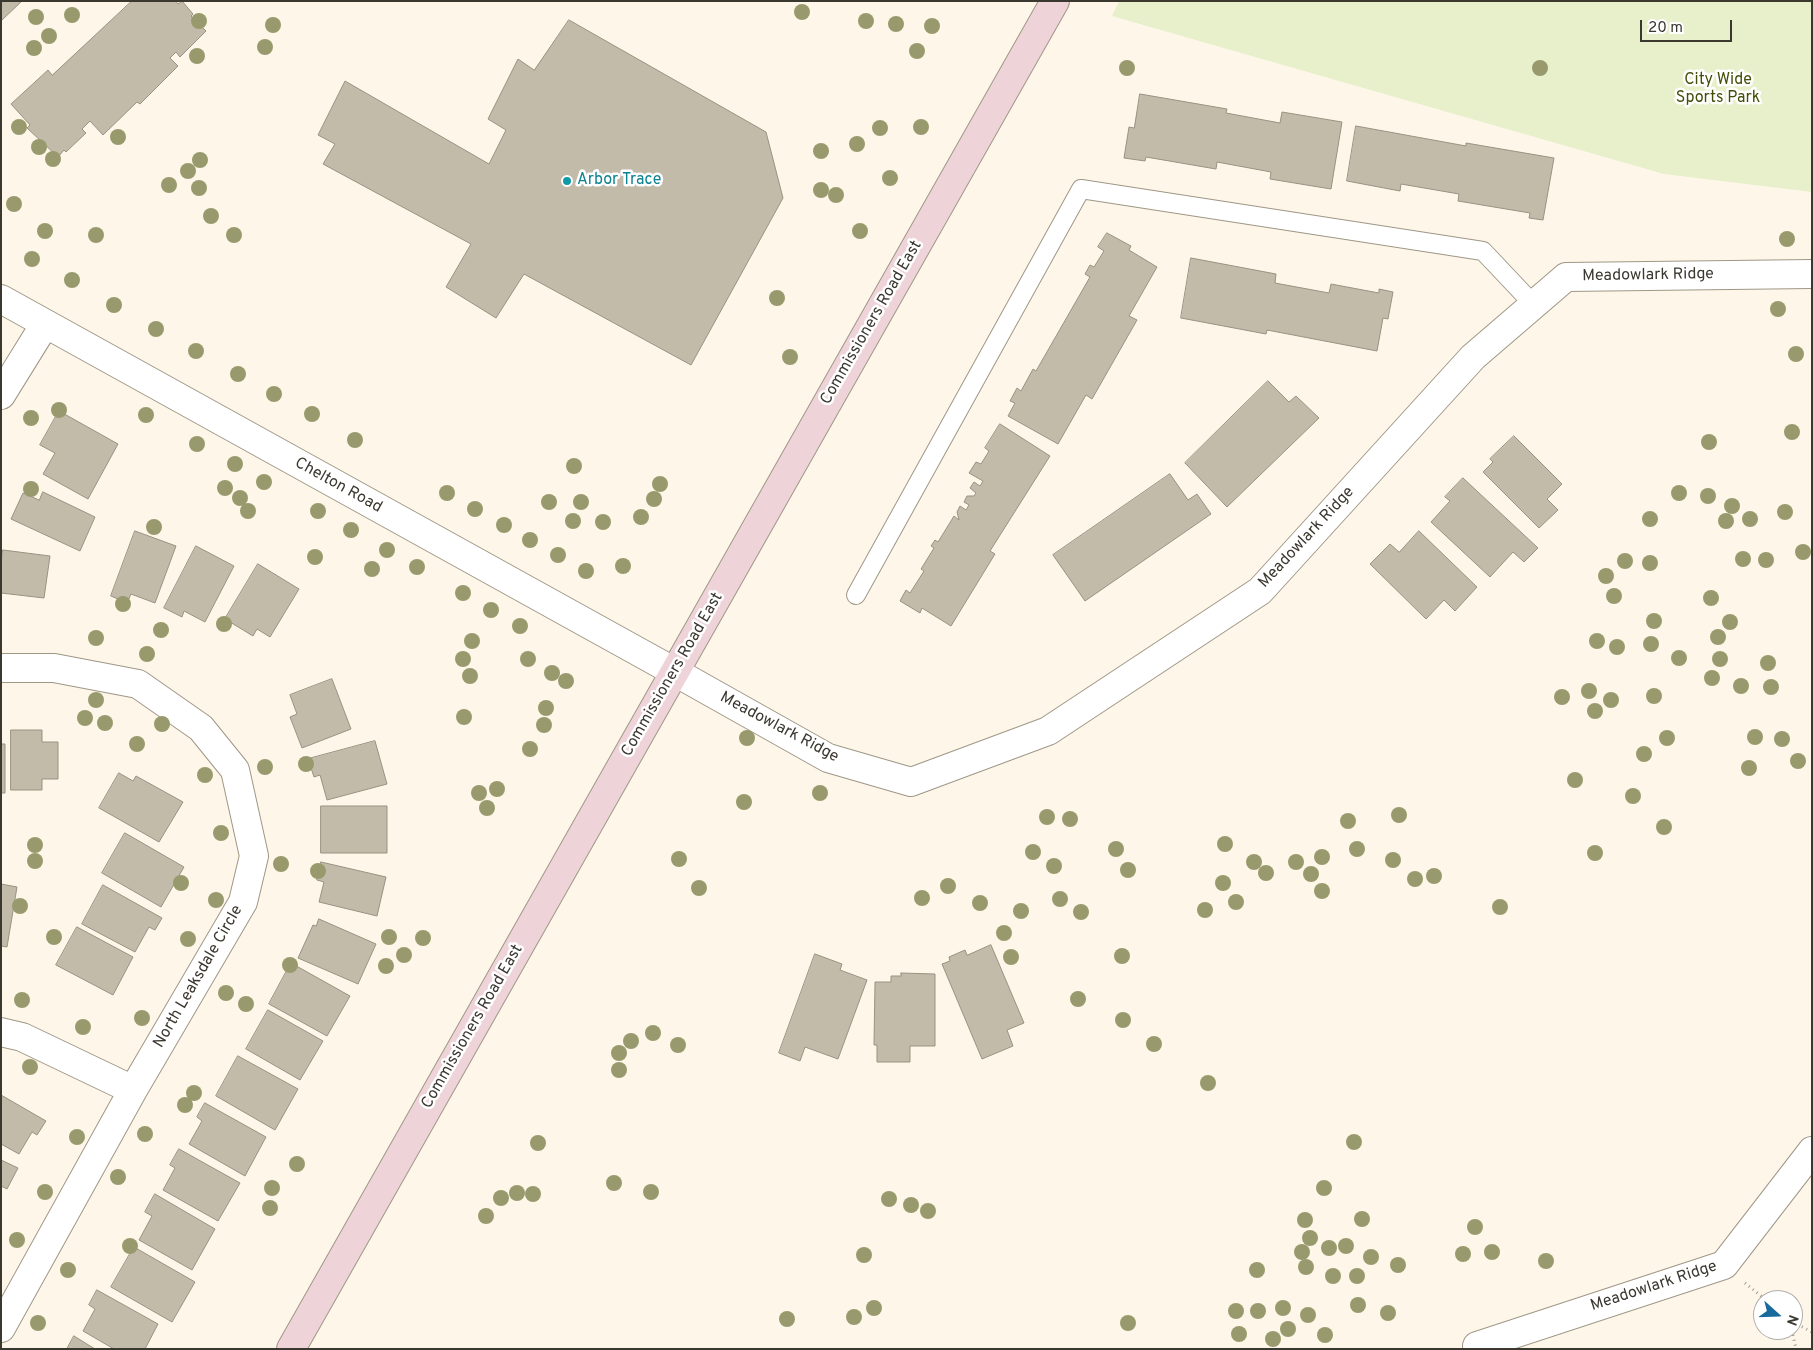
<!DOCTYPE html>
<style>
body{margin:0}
#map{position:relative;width:1813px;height:1350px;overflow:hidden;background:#fef7e9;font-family:Overpass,sans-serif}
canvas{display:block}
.frame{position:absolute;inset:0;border:2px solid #3b3830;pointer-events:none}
.north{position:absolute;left:1753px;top:1290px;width:50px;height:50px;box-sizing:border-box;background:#fff;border:1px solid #b1afac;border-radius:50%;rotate:110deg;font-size:14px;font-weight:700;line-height:20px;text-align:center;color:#3b3830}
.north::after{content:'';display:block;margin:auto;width:18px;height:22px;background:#196a9c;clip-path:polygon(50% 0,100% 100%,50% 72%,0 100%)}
.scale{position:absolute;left:1640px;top:20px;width:92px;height:22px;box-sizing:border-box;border:2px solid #3b3830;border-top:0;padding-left:6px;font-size:15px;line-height:18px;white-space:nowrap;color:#3b3830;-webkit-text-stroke:4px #fff;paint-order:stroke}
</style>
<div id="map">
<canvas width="1813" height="1350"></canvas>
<div class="frame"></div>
<div class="north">N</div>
<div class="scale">20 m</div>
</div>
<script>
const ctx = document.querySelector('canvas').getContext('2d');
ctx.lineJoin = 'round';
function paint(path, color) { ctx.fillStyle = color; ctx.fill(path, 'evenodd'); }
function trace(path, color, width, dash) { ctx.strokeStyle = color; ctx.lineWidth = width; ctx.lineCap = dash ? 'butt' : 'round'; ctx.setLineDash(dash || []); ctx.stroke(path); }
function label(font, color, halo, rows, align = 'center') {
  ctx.font = font + ' Overpass,sans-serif'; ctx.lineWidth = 5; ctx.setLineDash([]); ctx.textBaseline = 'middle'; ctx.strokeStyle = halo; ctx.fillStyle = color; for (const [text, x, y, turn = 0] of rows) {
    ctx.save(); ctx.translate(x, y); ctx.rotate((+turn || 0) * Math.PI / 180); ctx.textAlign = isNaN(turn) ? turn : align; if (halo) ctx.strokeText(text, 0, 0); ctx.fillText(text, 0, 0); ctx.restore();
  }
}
paint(new Path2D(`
 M1119,1H1812V192L1664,174L1112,16Z`), '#e7efcb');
const building = new Path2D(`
 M1,1H22L1,21Z
 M132,1H176L178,4L182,1L193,14L191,16L206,31L180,57L176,52L170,58L178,66L140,104L137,102L103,135L90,121L82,129L86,133L66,152L64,150L58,157L27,128L30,125L11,104L48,70L52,75Z
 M569,20L766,132L783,198L691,365L524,274L496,318L446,287L471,244L323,164L335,144L318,135L345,81L489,164L506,130L488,119L518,59L534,70Z
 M1140,94L1227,109L1226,113L1280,123L1282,112L1342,122L1331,189L1270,179L1271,172L1217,162L1216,169L1146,157L1145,161L1124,158L1129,127L1134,128Z
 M1356,126L1466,146V143L1554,158L1543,220L1529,218L1530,213L1458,201L1459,194L1401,184L1400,191L1347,181Z
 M1107,233L1131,246L1129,250L1157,267L1129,316L1137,320L1092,399L1086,395L1058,444L1008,416L1015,403L1010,401L1017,388L1021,391L1033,369L1036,371L1090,277L1085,274L1090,265L1094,267L1104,251L1098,247Z
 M1191,258L1276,274L1275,283L1329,293L1331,284L1379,293V289L1393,292L1388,319L1383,318L1377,351L1267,330L1266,334L1181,318Z
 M1268,381L1289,402L1296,396L1319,418L1227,507L1185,463Z
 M59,411L118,444L88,499L43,474L55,453L40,445Z
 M1000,424L1050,456L990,551L995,554L951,626L922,608L920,613L900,601L906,590L910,593L924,571L921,569L934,548L931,546L935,540L938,542L954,516L959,520L957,512L960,506L966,510L969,505L964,502L967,496H974L976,493L970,488L974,482L980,486L983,481L969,473L976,462L981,464L989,451L985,448Z
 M1514,436L1562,484L1547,499L1558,510L1539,528L1483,472L1493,462L1490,459Z
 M1170,474L1188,500L1197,494L1211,514L1085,601L1053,555Z
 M1463,478L1538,548L1524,562L1513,552L1490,577L1431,522L1450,501L1445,497Z
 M43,492L95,517L80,551L11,519L23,493L39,500Z
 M135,531L176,546L155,603L131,594L127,603L111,596Z
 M1419,531L1477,587L1455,611L1444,600L1426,619L1370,564L1390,544L1399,552Z
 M196,546L234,566L205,622L184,611L182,617L164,608Z
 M3,550L50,556L44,598L1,593V564Z
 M258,564L299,589L270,637L257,629L253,636L225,619Z
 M332,679L351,729L302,748L290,717L297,714L290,695Z
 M11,730H42V742H58V779H42V790H11Z
 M375,741L387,784L327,800L320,775L314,777L308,759Z
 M1,744H5V793H1Z
 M119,773L133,781L136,776L183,802L159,842L99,808Z
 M321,806H387V853H321Z
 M125,833L184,867L161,907L102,873Z
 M321,862L386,877L377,916L319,902L324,882L317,880Z
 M1,884L17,887L7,947L1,946Z
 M103,885L162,918L155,930L149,927L135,952L82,924Z
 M319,919L376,944L358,984L298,958L313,925L316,926Z
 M77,927L133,957L113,995L56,965Z
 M991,945L1024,1023L1007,1030L1013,1046L982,1059L942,964L950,961L949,957L965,950L967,955Z
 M815,954L842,964L840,970L867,980L838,1059L805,1047L800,1061L779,1053Z
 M291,963L350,996L327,1036L269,1004Z
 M901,973L935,974V1046H910V1062H877V1045H874L875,982H891V976H901Z
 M268,1010L323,1041L300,1080L246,1049Z
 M238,1056L298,1089L275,1130L216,1096Z
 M1,1095L46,1121L37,1135L32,1132L19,1154L1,1144Z
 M205,1103L266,1137L245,1176L189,1144L202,1121L197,1117Z
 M179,1149L240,1183L218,1221L163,1190L175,1168L170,1165Z
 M1,1160L18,1168L7,1189L1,1186Z
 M155,1194L215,1229L192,1270L139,1240L152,1216L145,1212Z
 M134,1247L195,1282L172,1322L111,1287Z
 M97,1290L158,1324L145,1349H114L83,1331L95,1309L89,1305Z
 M74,1336L95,1349H67Z`);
paint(building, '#c3bbaa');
trace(building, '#999181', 1);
const service = new Path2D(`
 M856,595L1081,189L1483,251L1534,305`);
const minor = new Path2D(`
 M1,395L45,324
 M1,668H54L138,684L201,728L235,770L254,856L243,902L133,1090L1,1328
 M675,672L828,758L911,782L1048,731L1260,591L1473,357L1566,277L1812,274
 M1,1032L22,1037L133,1090
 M1477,1346L1724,1265L1812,1151`);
const tertiary = new Path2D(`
 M1,299L675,672`);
const secondary = new Path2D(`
 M291,1349L1055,1`);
trace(service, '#9f9786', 20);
trace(minor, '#9f9786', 30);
trace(tertiary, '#9f9786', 30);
trace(secondary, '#9f9786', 30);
trace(new Path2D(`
 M1745,1283L1766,1300
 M1793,1322L1812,1332
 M1792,1330L1796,1349`), '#a09b90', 3, [1, 4]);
trace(service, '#fff', 18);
trace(minor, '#fff', 28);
trace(tertiary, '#fff', 28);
trace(secondary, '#eed3d9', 28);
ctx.fillStyle = '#989a6e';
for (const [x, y] of [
 [802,12],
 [72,15],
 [36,17],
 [199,21],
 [866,21],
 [896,24],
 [273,25],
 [932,26],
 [49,36],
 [265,47],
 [34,48],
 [917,51],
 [197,56],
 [1127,68],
 [1540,68],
 [19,127],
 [921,127],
 [880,128],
 [118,137],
 [857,144],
 [39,147],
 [821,151],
 [53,159],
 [200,160],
 [188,171],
 [890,178],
 [169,185],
 [199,188],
 [821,190],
 [836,195],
 [14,204],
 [211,216],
 [45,231],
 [860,231],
 [96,235],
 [234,235],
 [1787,239],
 [32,259],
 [72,280],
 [777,298],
 [114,305],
 [1778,309],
 [156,329],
 [196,351],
 [1796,354],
 [790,357],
 [238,374],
 [274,394],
 [59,410],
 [312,414],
 [146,415],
 [31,418],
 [1792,432],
 [355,440],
 [1709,442],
 [197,444],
 [235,464],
 [574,466],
 [264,482],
 [660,484],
 [225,488],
 [31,489],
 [447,493],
 [1679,493],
 [1708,496],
 [240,498],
 [654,499],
 [549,502],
 [581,502],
 [1732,506],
 [475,509],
 [248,511],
 [318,511],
 [1785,512],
 [641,517],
 [1650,519],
 [1750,519],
 [573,521],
 [1726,521],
 [603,522],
 [504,525],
 [154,527],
 [351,530],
 [530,540],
 [387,550],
 [1803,552],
 [558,555],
 [315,557],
 [1743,559],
 [1766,560],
 [1625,561],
 [1650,563],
 [623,566],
 [417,567],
 [372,569],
 [586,571],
 [1606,576],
 [463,593],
 [1614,596],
 [1711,598],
 [123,604],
 [491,610],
 [1654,621],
 [1730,622],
 [224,624],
 [520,626],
 [161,630],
 [1718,637],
 [96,638],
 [472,641],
 [1597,641],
 [1651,644],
 [1617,647],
 [147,654],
 [1679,658],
 [463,659],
 [528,659],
 [1720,659],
 [1768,663],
 [552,673],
 [470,676],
 [1712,678],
 [566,681],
 [1741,686],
 [1771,687],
 [1589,691],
 [1654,696],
 [1562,697],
 [96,700],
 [1611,700],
 [546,708],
 [1595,711],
 [464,717],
 [85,718],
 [105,723],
 [162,724],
 [544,725],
 [1755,737],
 [747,738],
 [1667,738],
 [1782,739],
 [137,744],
 [530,749],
 [1644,754],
 [1798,761],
 [306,764],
 [265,767],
 [1749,768],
 [205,775],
 [1575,780],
 [497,789],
 [479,793],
 [820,793],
 [1633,796],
 [744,802],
 [487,808],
 [1399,815],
 [1047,817],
 [1070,819],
 [1348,821],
 [1664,827],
 [221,833],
 [1225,844],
 [35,845],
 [1116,849],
 [1357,849],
 [1033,852],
 [1595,853],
 [1322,857],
 [679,859],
 [1393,860],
 [35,861],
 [1254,862],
 [1296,862],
 [281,864],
 [1054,866],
 [1128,870],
 [318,871],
 [1266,873],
 [1311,874],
 [1434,876],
 [1415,879],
 [181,883],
 [1223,883],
 [948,886],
 [699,888],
 [1322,891],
 [922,898],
 [1060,899],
 [216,900],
 [1236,902],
 [980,903],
 [20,906],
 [1500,907],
 [1205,910],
 [1021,911],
 [1081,912],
 [1004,933],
 [54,937],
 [389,937],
 [423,938],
 [188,939],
 [404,955],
 [1122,956],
 [1011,957],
 [290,965],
 [386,966],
 [226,993],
 [1078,999],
 [22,1000],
 [246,1004],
 [142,1018],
 [1123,1020],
 [83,1027],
 [653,1033],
 [631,1041],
 [1154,1044],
 [678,1045],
 [619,1053],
 [30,1067],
 [619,1070],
 [1208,1083],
 [194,1093],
 [185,1105],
 [145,1134],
 [77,1137],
 [1354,1142],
 [538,1143],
 [297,1164],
 [118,1177],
 [614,1183],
 [272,1188],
 [1324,1188],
 [45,1192],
 [651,1192],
 [517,1193],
 [533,1194],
 [501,1198],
 [889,1199],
 [911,1205],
 [270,1208],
 [928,1211],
 [486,1216],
 [1362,1219],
 [1305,1220],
 [1475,1227],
 [1310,1238],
 [17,1240],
 [130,1246],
 [1346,1246],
 [1329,1248],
 [1302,1252],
 [1492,1252],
 [1463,1254],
 [864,1255],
 [1371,1257],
 [1546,1261],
 [1398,1265],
 [1306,1267],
 [68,1270],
 [1257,1270],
 [1333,1276],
 [1357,1276],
 [1358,1305],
 [874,1308],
 [1283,1308],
 [1236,1311],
 [1258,1311],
 [1388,1313],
 [1308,1315],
 [854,1317],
 [787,1319],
 [38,1323],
 [1128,1323],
 [1288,1329],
 [1239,1334],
 [1325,1335],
 [1273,1339]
]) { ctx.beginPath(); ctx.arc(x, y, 8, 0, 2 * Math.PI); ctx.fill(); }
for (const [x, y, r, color] of [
 [567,181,5,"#0f9aa8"]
]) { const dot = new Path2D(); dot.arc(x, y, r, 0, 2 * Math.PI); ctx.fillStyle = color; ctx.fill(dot); trace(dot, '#fff', 2); }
label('16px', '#454e09', '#fff', [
 ["City Wide",1718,81],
 ["Sports Park",1718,99]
]);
label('16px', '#0d838f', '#fff', [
 ["Arbor Trace",577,181]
], 'left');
label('16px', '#3b3830', '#fff', [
 ["Meadowlark Ridge",1648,276,-1],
 ["Commissioners Road East",872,323,-60],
 ["Chelton Road",338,486,29],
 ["Meadowlark Ridge",1307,538,-47],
 ["Commissioners Road East",673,675,-60],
 ["Meadowlark Ridge",779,728,28],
 ["North Leaksdale Circle",199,977,-60],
 ["Commissioners Road East",473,1027,-60],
 ["Meadowlark Ridge",1654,1287,-18]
]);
</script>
